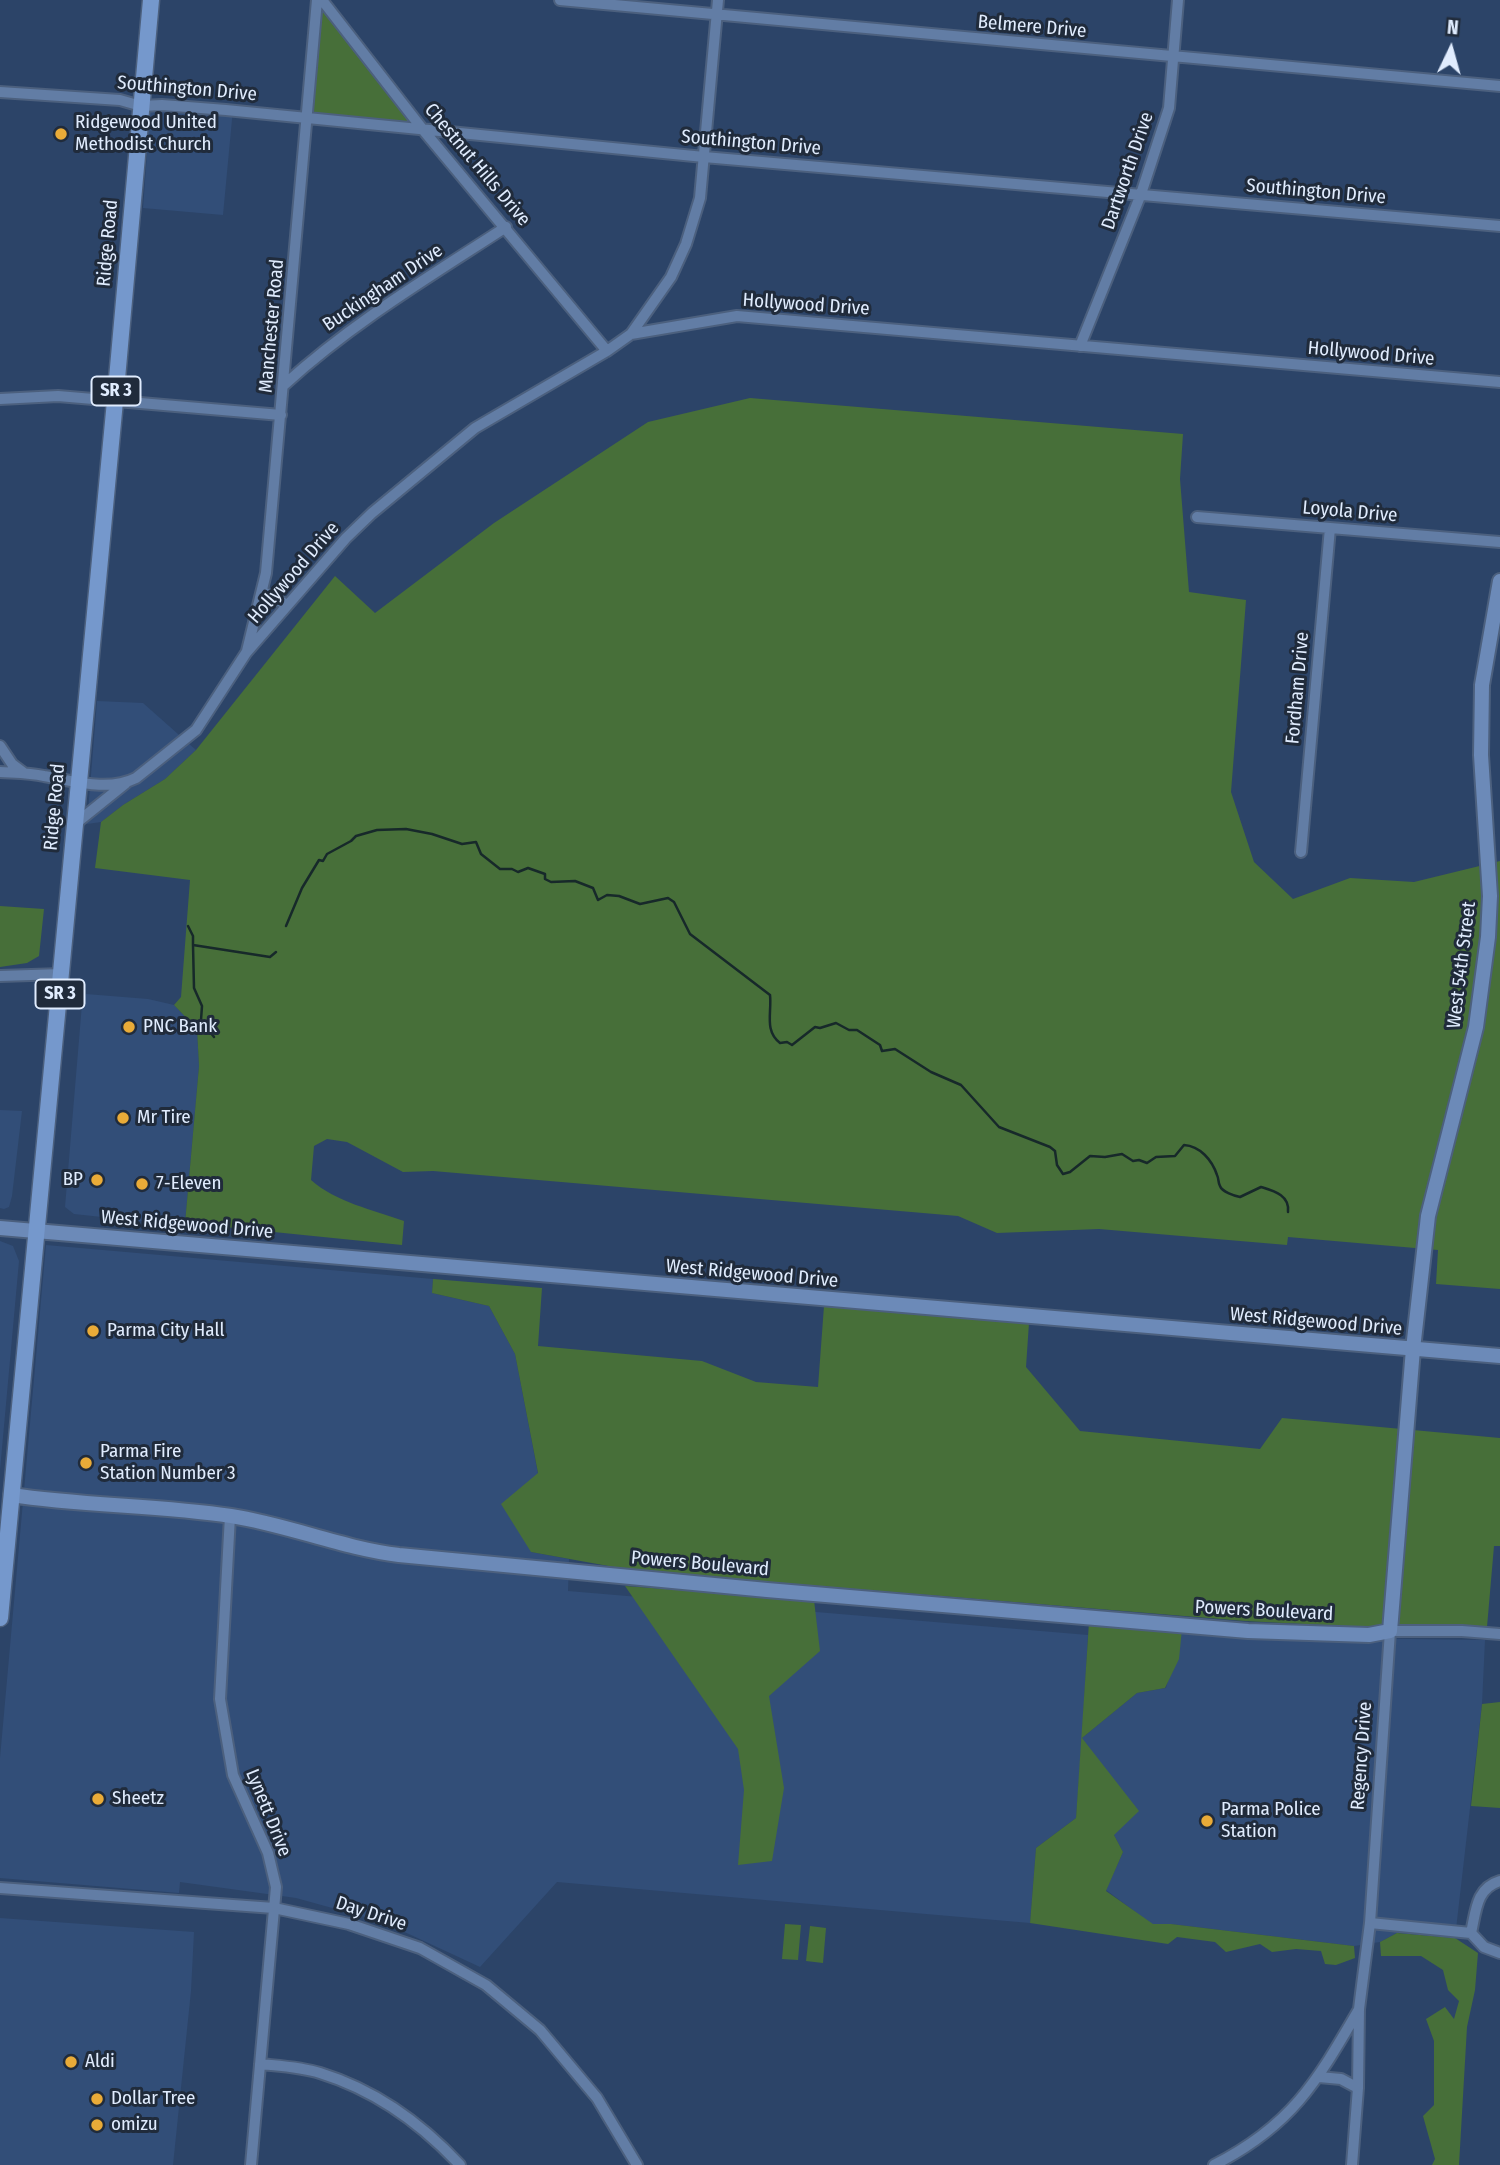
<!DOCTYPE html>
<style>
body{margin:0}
#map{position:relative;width:1500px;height:2165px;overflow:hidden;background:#2c4468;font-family:"Fira Sans Condensed",sans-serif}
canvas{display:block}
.north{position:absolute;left:1416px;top:14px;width:70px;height:70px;-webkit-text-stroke:5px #202b3b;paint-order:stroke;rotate:5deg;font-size:19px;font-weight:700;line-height:28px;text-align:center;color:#e0ecfe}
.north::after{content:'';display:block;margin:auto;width:24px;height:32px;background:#e0ecfe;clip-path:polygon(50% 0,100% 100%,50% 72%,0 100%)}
</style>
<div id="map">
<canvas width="1500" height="2165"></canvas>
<div class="north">N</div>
</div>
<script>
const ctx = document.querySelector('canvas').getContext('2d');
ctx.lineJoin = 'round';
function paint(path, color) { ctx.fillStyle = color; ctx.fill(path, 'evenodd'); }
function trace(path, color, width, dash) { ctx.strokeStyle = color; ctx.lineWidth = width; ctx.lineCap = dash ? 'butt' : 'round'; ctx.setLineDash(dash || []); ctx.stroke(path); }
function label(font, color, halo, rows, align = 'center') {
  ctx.font = font + ' "Fira Sans Condensed",sans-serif'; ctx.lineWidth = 6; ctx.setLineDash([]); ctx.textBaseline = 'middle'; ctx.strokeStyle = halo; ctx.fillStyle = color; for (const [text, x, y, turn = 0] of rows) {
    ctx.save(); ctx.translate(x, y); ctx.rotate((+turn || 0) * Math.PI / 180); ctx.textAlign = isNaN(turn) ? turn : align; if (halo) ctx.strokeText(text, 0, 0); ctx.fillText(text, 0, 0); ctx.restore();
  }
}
paint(new Path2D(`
 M151,101L233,109L223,215L143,208Z
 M97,701L143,703L196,750L165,779L123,805L101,822L87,824Z
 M86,994L148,999L174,1005L197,1029L199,1066L185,1223L167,1224L74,1214L65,1207L82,1004Z
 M0,1110L22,1111L12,1196L9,1207L4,1209L0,1208Z
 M0,1241L13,1246L19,1261L0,1470Z
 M46,1245L433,1279L432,1293L489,1306L515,1354L538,1474L531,1552L569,1559L568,1591L1088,1635L1082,1738L1137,1693L1166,1688L1182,1629L1265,1637L1485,1640L1482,1704L1455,1938L1397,1933L1380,1942L1354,1946L1171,1924L1153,1925L1106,1890L1123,1852L1114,1835L1082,1739L1076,1818L1036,1848L1030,1923L557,1882L480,1967L383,1922L296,1898L180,1882L179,1893L0,1878V1758Z
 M0,1918L194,1932L191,1991L173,2165H0Z`), '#324e78');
paint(new Path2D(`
 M317,0L424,131L307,118Z
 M750,398L1183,434L1180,479L1189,592L1246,600L1231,792L1254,862L1293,899L1350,878L1414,882L1500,861V1289L1436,1284L1438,1250L1288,1237L1287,1245L1099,1229L997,1233L958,1216L433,1171L403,1172L347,1142L327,1139L314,1146L311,1180C336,1202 373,1210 404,1221L402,1245L185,1223L199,1066L197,1029L174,1005L181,997L190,880L95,868L101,822L123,805L165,779L196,750L335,576L375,613L494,523L648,422Z
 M0,906L44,909L39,956L27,963L0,967Z
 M433,1279L542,1288L538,1346L702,1361L756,1382L818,1387L824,1306L1029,1323L1026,1367L1080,1431L1260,1449L1282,1418L1500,1438V1546H1494L1487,1627L1437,1624L1362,1627L1245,1621L636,1571L531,1552L501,1504L538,1473L515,1354L489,1306L432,1293Z
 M625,1586L814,1600L820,1651L769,1696L784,1788L772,1861L738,1865L744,1790L738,1749Z
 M1089,1622L1182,1629L1179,1659L1165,1688L1137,1693L1082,1738L1139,1811L1114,1835L1123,1852L1106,1891L1153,1924H1171L1354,1946L1355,1958L1336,1965L1325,1964L1321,1951L1296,1949L1272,1952L1260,1944L1226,1952L1215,1942L1177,1937L1168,1944L1030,1923L1036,1848L1076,1818Z
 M1500,1702V1808L1471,1806L1482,1704Z
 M785,1924L801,1925L798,1960L782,1959Z
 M810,1926L826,1928L823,1963L806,1961Z
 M1397,1933L1455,1938L1478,1953L1475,1990L1467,2027L1459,2165H1432L1435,2159L1423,2116L1434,2105V2041L1426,2019L1445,2007L1454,2019L1459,2001L1448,1990L1443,1970L1421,1956H1381L1380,1942Z`), '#476f39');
trace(new Path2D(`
 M188,926L193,936V945L270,957L276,952
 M286,926L302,888L319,860L323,861L327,854L351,841L356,836L377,830L406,829L432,834L462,844L476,842L481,854L500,869H512L518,872L528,868L545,874V879L551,882L575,881L593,888L598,900L607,895L619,896L640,904L668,898L674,902L690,934L770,995C772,1012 764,1031 780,1043L787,1042L792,1045L815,1027L820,1028L836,1023L849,1030H857L880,1045L882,1051L895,1049L931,1072L961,1085L999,1127L1050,1147L1055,1151L1057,1165L1063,1174L1070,1172L1090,1156L1105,1157L1122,1154L1133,1161L1139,1160L1147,1163L1156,1157L1175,1156L1184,1145C1200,1146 1212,1160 1217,1175C1219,1179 1218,1183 1220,1186C1222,1192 1235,1196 1240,1197L1261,1187C1274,1191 1290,1195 1288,1212
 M193,945L194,988L202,1006L201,1020L214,1037`), '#17292a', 2.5);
const street = new Path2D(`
 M322,0L424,131L607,351
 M560,0L1500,86
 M0,92L120,100L141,106L162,105L226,110L704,157L1500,226
 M631,334L671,277L686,244L700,198L718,0
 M1080,346L1141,194L1169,108L1178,0
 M284,385C352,323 429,277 506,227
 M0,399L58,396L281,415
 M1197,517L1500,542
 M263,592L287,605
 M247,651L266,573L317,0
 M0,746L12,764L24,773
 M0,772C15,773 29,773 44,776C74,781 108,792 136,778L196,730L246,653L346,538L372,513L475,428L607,351L631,334L737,316L1500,382
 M75,824L126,783
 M1301,852L1330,528
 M0,976L62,974
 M230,1516L220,1699L233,1775L268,1853L276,1887L251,2165
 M0,1888L274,1908L349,1924L420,1948L486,1985L540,2030L597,2098L637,2165
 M1370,1923L1471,1933L1484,1947L1500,1953
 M1471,1933C1476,1911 1476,1888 1500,1881
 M260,2064C279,2066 301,2067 320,2073C375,2090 421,2123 460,2165
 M1319,2077L1341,2079L1358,2088
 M1214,2165C1291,2126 1316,2083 1358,2011
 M1352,2165L1358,2088L1359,2009L1370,1923L1390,1631H1462L1500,1634`);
const secondary = new Path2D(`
 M0,1228L1500,1356
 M11,1495C84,1506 159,1505 231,1516C289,1525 342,1548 399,1555L767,1590L1248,1631L1369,1635L1390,1631L1413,1349L1428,1216L1476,1027L1488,937L1490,896L1481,755L1482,685L1500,581`);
const primary = new Path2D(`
 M0,1618L115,401L151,0`);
trace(street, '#4c607e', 14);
trace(secondary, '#4c607e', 18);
trace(primary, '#4c607e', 19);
trace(street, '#627da5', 10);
trace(secondary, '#6c8ab8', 14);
trace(primary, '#7598cc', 16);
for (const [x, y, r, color] of [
 [61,134,7,"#e9ab38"],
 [129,1027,7,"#e9ab38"],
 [123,1118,7,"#e9ab38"],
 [97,1180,7,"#e9ab38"],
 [142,1184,7,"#e9ab38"],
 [93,1331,7,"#e9ab38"],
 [86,1463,7,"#e9ab38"],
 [98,1799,7,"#e9ab38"],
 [1207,1821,7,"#e9ab38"],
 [71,2062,7,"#e9ab38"],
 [97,2099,7,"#e9ab38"],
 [97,2125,7,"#e9ab38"]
]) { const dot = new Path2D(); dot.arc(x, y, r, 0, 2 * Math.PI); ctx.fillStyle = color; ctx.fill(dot); trace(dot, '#202b3b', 2.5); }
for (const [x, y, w] of [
 [116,391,49],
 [60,994,49]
]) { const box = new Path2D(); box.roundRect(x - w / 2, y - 14.5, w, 29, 5); ctx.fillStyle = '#202b3b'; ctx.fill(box); trace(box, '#e0ecfe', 2); }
label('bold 18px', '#e0ecfe', null, [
 ["SR 3",116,391],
 ["SR 3",60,994]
]);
label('19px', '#e0ecfe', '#202b3b', [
 ["Belmere Drive",1032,27,5],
 ["Southington Drive",187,89,5],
 ["Southington Drive",751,143,5],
 ["Chestnut Hills Drive",477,165,50],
 ["Dartworth Drive",1128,171,-71],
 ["Southington Drive",1316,192,5],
 ["Ridge Road",108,243,-85],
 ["Buckingham Drive",383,288,-34],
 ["Hollywood Drive",806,305,4],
 ["Manchester Road",272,326,-85],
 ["Hollywood Drive",1371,354,5],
 ["Loyola Drive",1350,512,5],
 ["Hollywood Drive",294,573,-49],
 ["Fordham Drive",1298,688,-85],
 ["Ridge Road",55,807,-85],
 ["West 54th Street",1462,965,-83],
 ["West Ridgewood Drive",187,1225,5],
 ["West Ridgewood Drive",752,1274,5],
 ["West Ridgewood Drive",1316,1322,5],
 ["Powers Boulevard",700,1564,5],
 ["Powers Boulevard",1264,1611,3],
 ["Regency Drive",1362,1756,-86],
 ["Lynett Drive",268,1813,68],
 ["Day Drive",371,1914,18]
]);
label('19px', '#e0ecfe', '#202b3b', [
 ["Ridgewood United",75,123],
 ["Methodist Church",75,145],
 ["PNC Bank",143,1027],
 ["Mr Tire",137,1118],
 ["BP",83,1180,"right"],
 ["7-Eleven",156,1184],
 ["Parma City Hall",107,1331],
 ["Parma Fire",100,1452],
 ["Station Number 3",100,1474],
 ["Sheetz",112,1799],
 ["Parma Police",1221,1810],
 ["Station",1221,1832],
 ["Aldi",85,2062],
 ["Dollar Tree",111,2099],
 ["omizu",111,2125]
], 'left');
</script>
